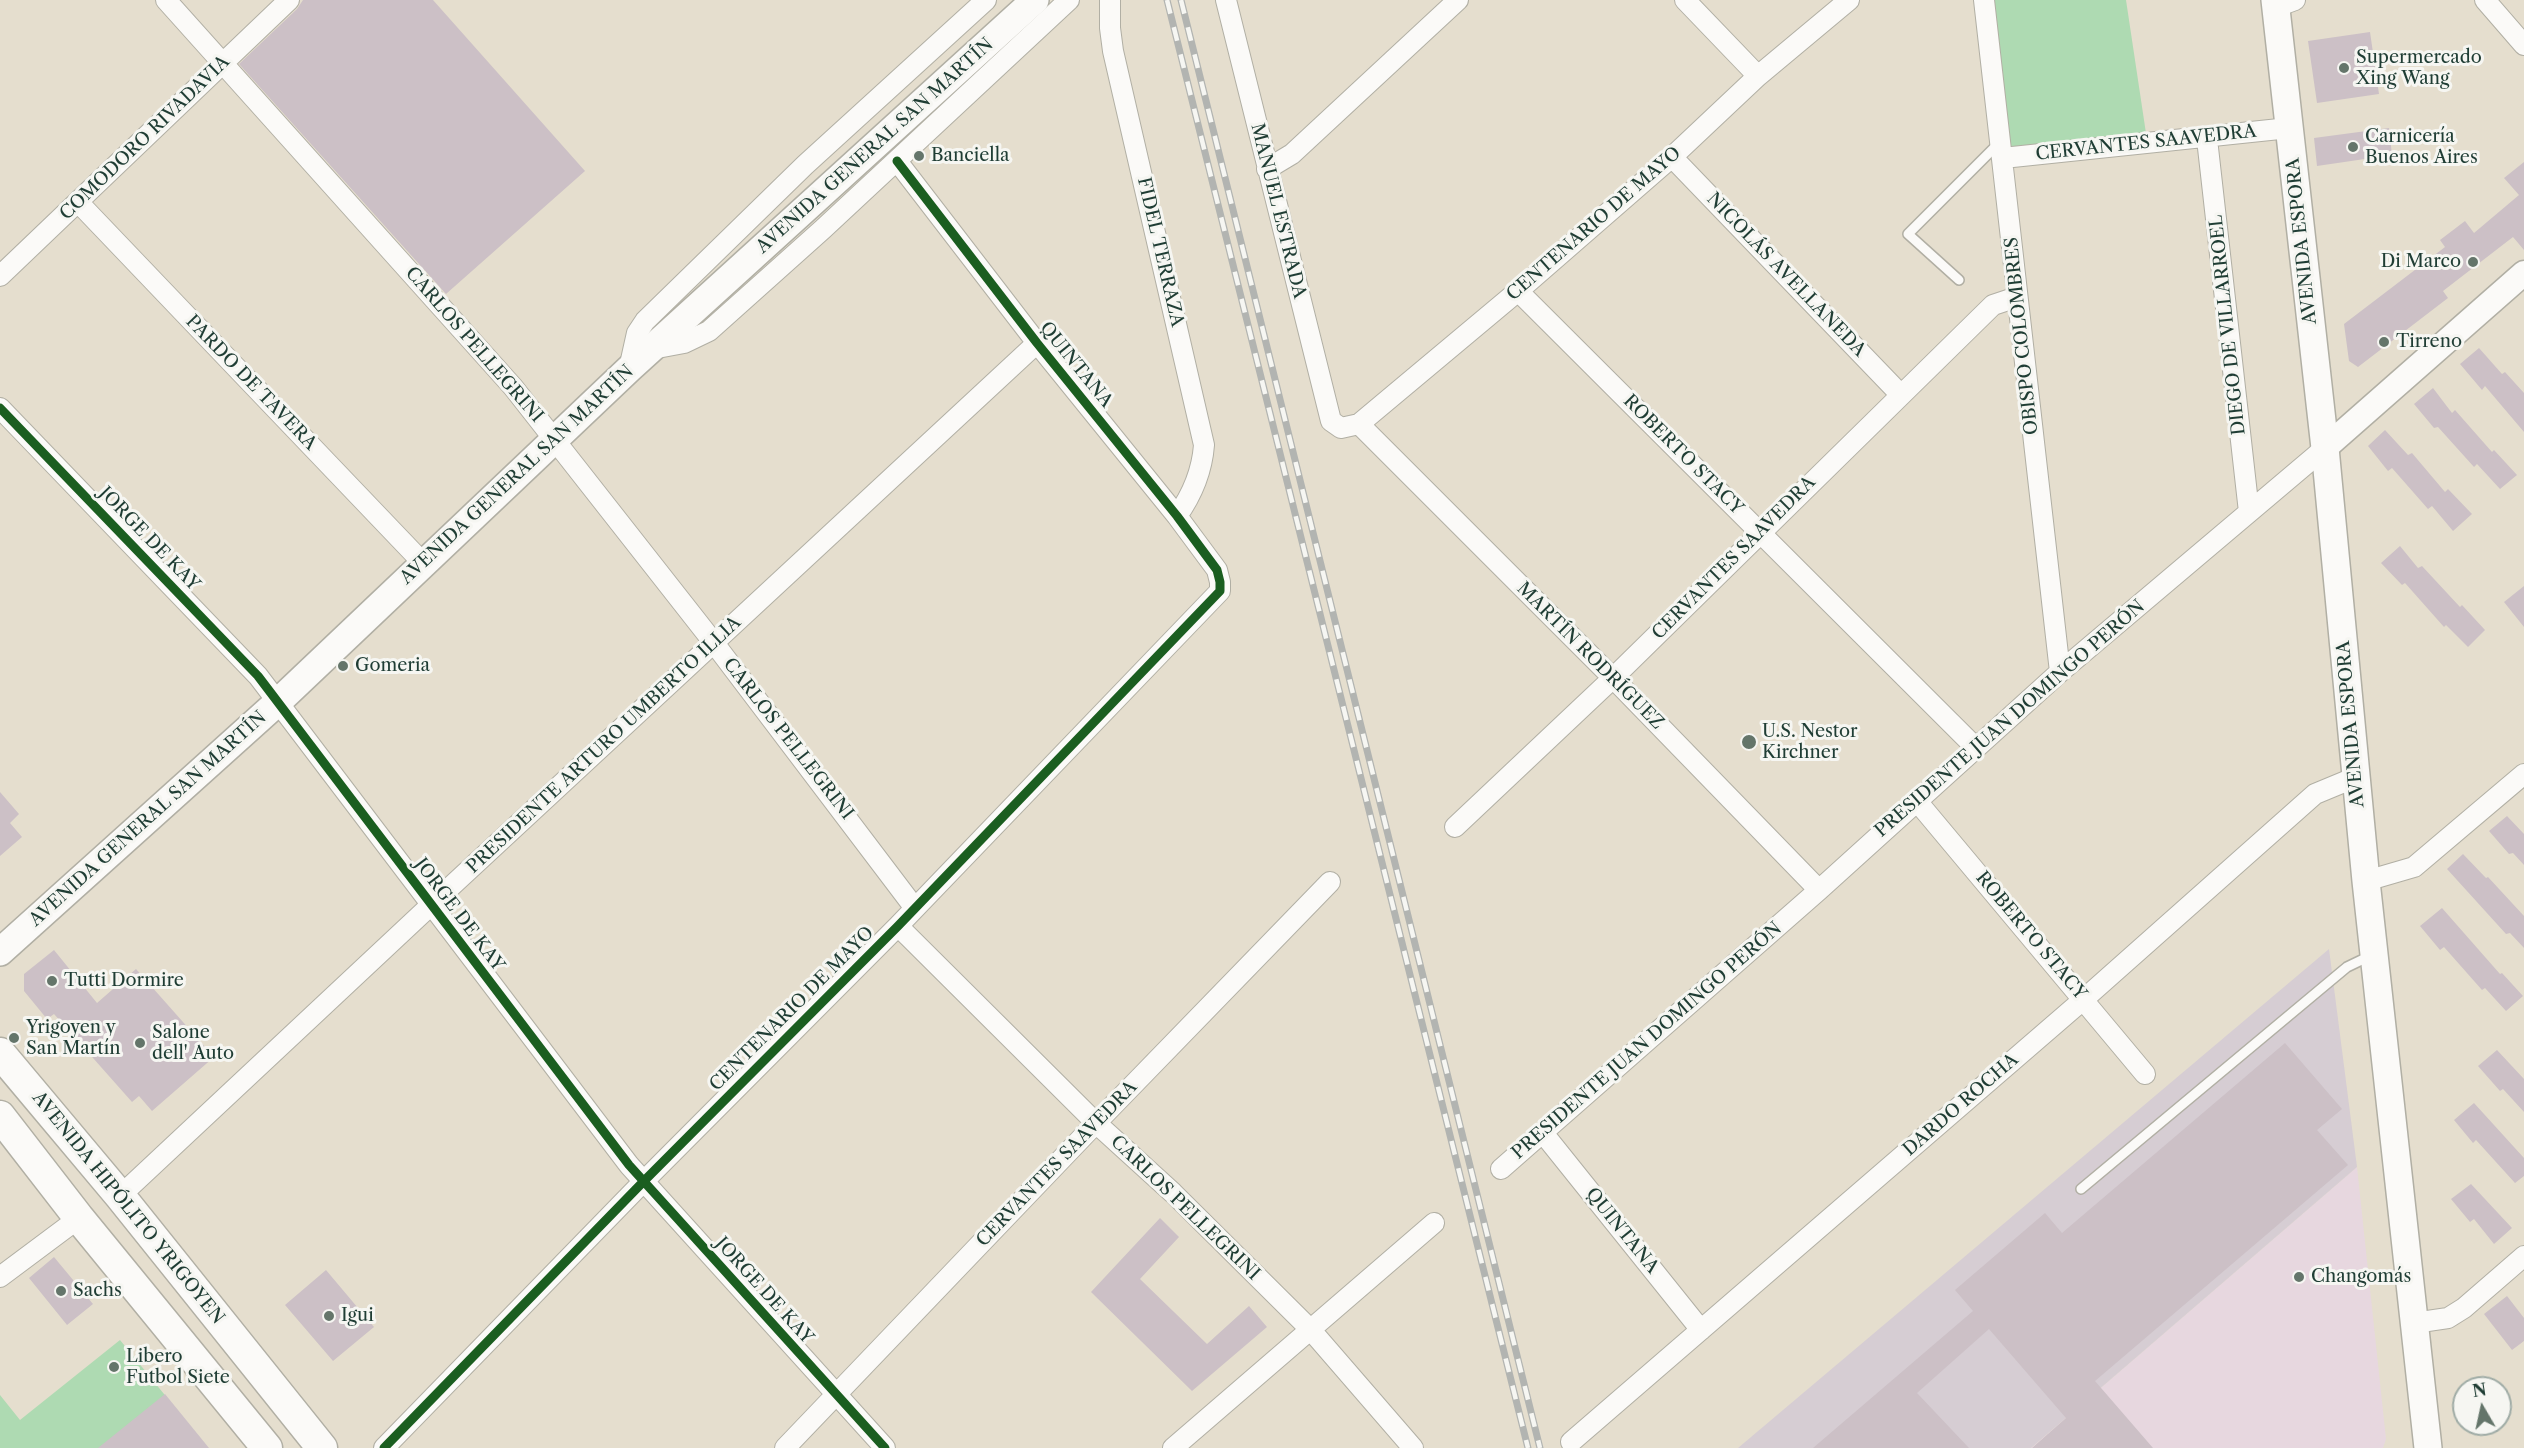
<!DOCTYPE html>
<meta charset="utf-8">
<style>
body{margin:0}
#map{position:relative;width:2524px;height:1448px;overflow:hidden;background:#e5dece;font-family:"Libre Caslon Text",serif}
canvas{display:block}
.north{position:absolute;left:2452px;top:1376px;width:60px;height:60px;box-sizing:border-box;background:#f6f6f2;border:2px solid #a0aca6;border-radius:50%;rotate:351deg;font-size:16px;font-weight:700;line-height:24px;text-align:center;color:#1f3d34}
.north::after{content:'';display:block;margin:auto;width:21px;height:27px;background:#64756a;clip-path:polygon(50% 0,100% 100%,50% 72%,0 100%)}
</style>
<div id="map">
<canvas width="2524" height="1448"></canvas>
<div class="north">N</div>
</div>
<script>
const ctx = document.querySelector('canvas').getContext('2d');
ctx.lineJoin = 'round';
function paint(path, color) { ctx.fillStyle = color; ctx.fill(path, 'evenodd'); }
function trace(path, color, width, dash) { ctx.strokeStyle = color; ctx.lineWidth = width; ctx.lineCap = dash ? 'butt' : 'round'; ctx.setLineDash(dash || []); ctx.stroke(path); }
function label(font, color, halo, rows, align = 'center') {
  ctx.font = font + ' "Libre Caslon Text",serif'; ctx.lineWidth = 6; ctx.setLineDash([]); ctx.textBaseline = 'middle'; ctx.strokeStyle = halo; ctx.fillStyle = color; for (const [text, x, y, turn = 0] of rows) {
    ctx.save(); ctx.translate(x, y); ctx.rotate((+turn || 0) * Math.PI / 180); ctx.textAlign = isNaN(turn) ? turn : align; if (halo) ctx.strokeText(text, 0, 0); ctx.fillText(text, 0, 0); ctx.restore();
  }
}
paint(new Path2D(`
 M2357,1167L2386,1439L2383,1448H2031Z`), '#e7d7df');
paint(new Path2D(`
 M2329,949L2357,1167L2031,1448H1738Z`), '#d6cdd3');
paint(new Path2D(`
 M1992,0H2126L2147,140L2009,147Z
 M120,1340L208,1448H0V1395L20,1420Z`), '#aedab2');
paint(new Path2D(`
 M303,0H433L585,171L446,294L239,64L297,9Z
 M2370,32L2379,94L2317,103L2308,41Z
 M2389,128L2392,155L2317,166L2314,138Z
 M2524,162V250L2513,237L2443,291L2448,298L2358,367L2349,361L2344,324L2445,247L2440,240L2465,221L2474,233L2519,195L2504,178Z
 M2479,348L2502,374L2505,372L2524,393V432L2485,386L2482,390L2460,364Z
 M2433,388L2452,413L2455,410L2492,452L2494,450L2517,475L2500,489L2477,464L2474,467L2438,427L2434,428L2414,404Z
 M2385,430L2408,455L2412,453L2445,492L2448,489L2472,514L2453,531L2432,506L2428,509L2392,468L2388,471L2368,446Z
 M2400,546L2418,568L2422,566L2460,607L2462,605L2485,630L2468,647L2446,625L2444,627L2405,583L2402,585L2381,563Z
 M2524,586V627L2504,602Z
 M0,792L19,814L10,823L22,837L0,856Z
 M2507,816L2524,834V865L2513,853L2509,854L2489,831Z
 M2463,854L2486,878L2488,877L2524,916V948L2510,933L2506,934L2447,869Z
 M2442,908L2500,974L2502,973L2523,996L2506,1011L2485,988L2482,990L2444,947L2440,950L2420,926Z
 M54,950L97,1003L136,969L214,1057L152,1111L139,1096L132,1102L54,1014L47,1019L24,991V974Z
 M2285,1043L2342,1109L2317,1130L2348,1165L2095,1381L2153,1448H2032L2066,1418L1989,1329L1917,1393L1969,1448H1813L1973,1311L1955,1290L2045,1213L2062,1233Z
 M2497,1050L2524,1079V1112L2503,1089L2500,1091L2478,1066Z
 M2474,1103L2524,1158V1176L2515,1183L2476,1140L2473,1143L2454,1120Z
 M2471,1184L2512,1228L2494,1244L2474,1219L2470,1222L2451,1199Z
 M1160,1218L1179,1237L1140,1279L1207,1344L1249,1306L1267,1327L1192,1391L1091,1292Z
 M54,1257L93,1304L67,1325L29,1278Z
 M326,1270L374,1327L333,1361L285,1305Z
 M2507,1296L2524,1318V1341L2512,1350L2484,1314Z
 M165,1394L209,1448H98Z`), '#ccc0c6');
const service = new Path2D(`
 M1959,280L1908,234L1999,143
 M2081,1189L2347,967L2372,955`);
const minor = new Path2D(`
 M166,0L513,387L714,643L914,907
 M1110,0V28L1113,51L1204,445C1202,471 1192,495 1177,516
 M1226,0L1331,421L1341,428L1359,424L1518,291L1672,157L1758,76L1849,0
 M1685,0L1758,76
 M1984,0L2060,672
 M2485,0L2524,45
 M2276,7L2295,0
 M2207,139L2249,512
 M1672,157L1900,394
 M2003,158L2289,128
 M1267,169L1292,154L1458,0
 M78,202L423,563
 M0,276L289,0
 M1518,291L1975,747
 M652,349L684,343L709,331L823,229L1069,0
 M629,369L637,333L645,321L805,165L986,0
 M0,408L258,676L629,1165L885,1448
 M1359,424L1613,678L1819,890
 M1916,800L2145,1074
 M1455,827L1613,678L1993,305L2017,297
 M2366,881L2414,867L2524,774
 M898,926L1096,1123L1173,1193L1310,1329L1413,1448
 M1543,1133L1701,1330
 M1501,1169L1819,890L2060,672L2325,448
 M120,1196L431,905L1037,343
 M0,1277L79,1218
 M2414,1323L2448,1318L2464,1308L2524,1256
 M1571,1442L2084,999L2315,794L2356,777
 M384,1448L643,1182L898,926L1220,591V582L1217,570L1177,516L1037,343L897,161
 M785,1448L1096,1123L1330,882
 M1173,1448L1434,1223`);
const tertiary = new Path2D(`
 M2325,448L2524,273`);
const secondary = new Path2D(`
 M2275,0L2325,448L2366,881L2428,1448
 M0,952L279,701L629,369L1035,0`);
const primary = new Path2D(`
 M0,1053L120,1196L322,1448
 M0,1116L79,1218L267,1448`);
trace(service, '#b1afa4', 12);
trace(minor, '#b1afa4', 22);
trace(tertiary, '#b1afa4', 27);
trace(secondary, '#b1afa4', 30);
trace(primary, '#b1afa4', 33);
trace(service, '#fbfaf8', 9);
trace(minor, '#fbfaf8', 20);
trace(tertiary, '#fbfaf8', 24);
trace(secondary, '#fbfaf8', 27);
trace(primary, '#fbfaf8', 30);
const rail = new Path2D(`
 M1167,0L1528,1448
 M1181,0L1540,1448`);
trace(rail, '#b2b4b1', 7);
trace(rail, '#f6f6f2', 4.5, [14]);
trace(new Path2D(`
 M0,408L258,676L629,1165L885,1448
 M384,1448L643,1182L898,926L1220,591V582L1217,570L1177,516L1037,343L897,161`), '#1b5e20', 9);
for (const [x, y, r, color] of [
 [2344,68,6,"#64756a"],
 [2353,147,6,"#64756a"],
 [919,156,6,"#64756a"],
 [2473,262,6,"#64756a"],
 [2384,342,6,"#64756a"],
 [343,666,6,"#64756a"],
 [1749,742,8,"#64756a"],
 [52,981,6,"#64756a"],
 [14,1038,6,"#64756a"],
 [140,1043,6,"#64756a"],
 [2299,1277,6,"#64756a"],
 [61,1291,6,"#64756a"],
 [329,1316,6,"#64756a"],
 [114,1367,6,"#64756a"]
]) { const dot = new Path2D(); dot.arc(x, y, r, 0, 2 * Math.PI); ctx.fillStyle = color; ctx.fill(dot); trace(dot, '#f6f6f2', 2); }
label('18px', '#1f3d34', '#f6f6f2', [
 ["Supermercado",2356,58],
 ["Xing Wang",2356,79],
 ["Carnicería",2365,137],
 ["Buenos Aires",2365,158],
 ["Banciella",931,156],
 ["Di Marco",2461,262,"right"],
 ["Tirreno",2396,342],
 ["Gomeria",355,666],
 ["U.S. Nestor",1762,732],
 ["Kirchner",1762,753],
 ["Tutti Dormire",64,981],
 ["Yrigoyen y",26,1028],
 ["San Martín",26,1049],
 ["Salone",152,1033],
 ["dell' Auto",152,1054],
 ["Changomás",2311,1277],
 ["Sachs",73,1291],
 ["Igui",341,1316],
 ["Libero",126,1357],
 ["Futbol Siete",126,1378]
], 'left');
label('18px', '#1f3d34', '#f6f6f2', [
 ["COMODORO RIVADAVIA",145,138,-44],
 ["CERVANTES SAAVEDRA",2146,143,-6],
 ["AVENIDA GENERAL SAN MARTÍN",875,146,-42],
 ["MANUEL ESTRADA",1278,211,76],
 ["CENTENARIO DE MAYO",1594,224,-41],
 ["AVENIDA ESPORA",2302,241,-96],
 ["FIDEL TERRAZA",1160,252,77],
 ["NICOLÁS AVELLANEDA",1786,275,46],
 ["DIEGO DE VILLARROEL",2228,325,-96],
 ["OBISPO COLOMBRES",2022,336,-96],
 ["CARLOS PELLEGRINI",474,345,49],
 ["QUINTANA",1076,365,51],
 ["PARDO DE TAVERA",251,383,46],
 ["ROBERTO STACY",1683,455,45],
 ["AVENIDA GENERAL SAN MARTÍN",517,475,-43],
 ["JORGE DE KAY",149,539,46],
 ["CERVANTES SAAVEDRA",1734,558,-45],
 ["MARTÍN RODRÍGUEZ",1590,656,45],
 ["PRESIDENTE JUAN DOMINGO PERÓN",2010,719,-41],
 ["AVENIDA ESPORA",2351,724,-95],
 ["CARLOS PELLEGRINI",788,739,52],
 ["PRESIDENTE ARTURO UMBERTO ILLIA",604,745,-43],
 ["AVENIDA GENERAL SAN MARTÍN",148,819,-42],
 ["JORGE DE KAY",459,915,53],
 ["ROBERTO STACY",2031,936,50],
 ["CENTENARIO DE MAYO",792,1009,-45],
 ["PRESIDENTE JUAN DOMINGO PERÓN",1647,1041,-41],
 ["DARDO ROCHA",1961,1105,-41],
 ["CERVANTES SAAVEDRA",1057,1164,-46],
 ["AVENIDA HIPÓLITO YRIGOYEN",128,1208,51],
 ["CARLOS PELLEGRINI",1185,1208,44],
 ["QUINTANA",1622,1231,51],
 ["JORGE DE KAY",764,1291,48]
]);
</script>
